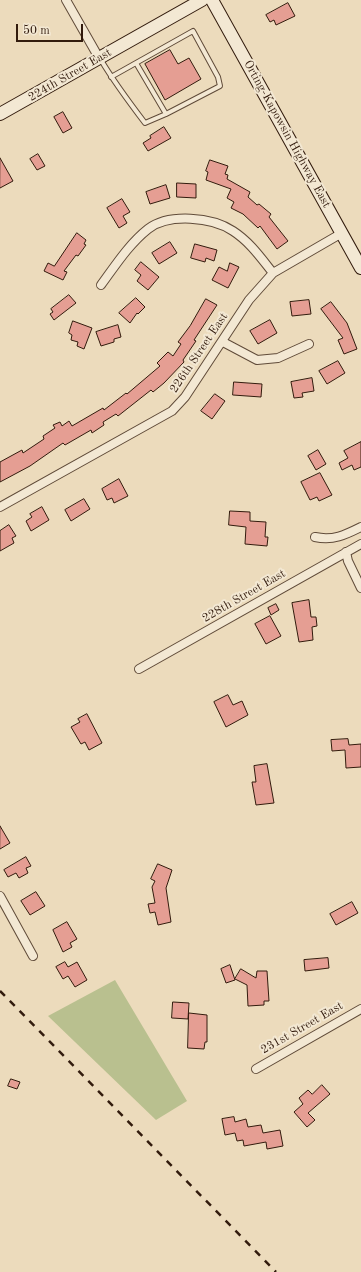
<!DOCTYPE html>
<style>
body{margin:0}
#map{position:relative;width:361px;height:1272px;overflow:hidden;background:#ecdbbc;font-family:"Old Standard TT",serif}
canvas{display:block}
.scale{position:absolute;left:16px;top:24px;width:67px;height:18px;box-sizing:border-box;border:2px solid #321b0d;border-top:0;padding-left:5px;font-size:12px;line-height:14px;white-space:nowrap;color:#321b0d;-webkit-text-stroke:3px #f3e8d3;paint-order:stroke}
</style>
<div id="map">
<canvas width="361" height="1272"></canvas>
<div class="scale">50 m</div>
</div>
<script>
const ctx = document.querySelector('canvas').getContext('2d');
ctx.lineJoin = 'round';
function paint(path, color) { ctx.fillStyle = color; ctx.fill(path, 'evenodd'); }
function trace(path, color, width, dash) { ctx.strokeStyle = color; ctx.lineWidth = width; ctx.lineCap = dash ? 'butt' : 'round'; ctx.setLineDash(dash || []); ctx.stroke(path); }
function label(font, color, halo, rows, align = 'center') {
  ctx.font = font + ' "Old Standard TT",serif'; ctx.lineWidth = 4; ctx.setLineDash([]); ctx.textBaseline = 'middle'; ctx.strokeStyle = halo; ctx.fillStyle = color; for (const [text, x, y, turn = 0] of rows) {
    ctx.save(); ctx.translate(x, y); ctx.rotate((+turn || 0) * Math.PI / 180); ctx.textAlign = isNaN(turn) ? turn : align; if (halo) ctx.strokeText(text, 0, 0); ctx.fillText(text, 0, 0); ctx.restore();
  }
}
paint(new Path2D(`
 M115,980L187,1101L156,1120L48,1016Z`), '#b9c08f');
const building = new Path2D(`
 M288,3L295,16L276,25L274,20L270,22L266,15Z
 M170,50L178,64L189,58L201,79L165,100L145,64Z
 M63,112L72,128L63,133L54,117Z
 M164,127L171,138L148,151L143,143L151,138L150,136Z
 M38,154L45,166L37,170L30,159Z
 M0,158L13,181L0,188Z
 M210,160L228,166L225,174L228,175L227,179L250,192L248,197L257,205L259,204L271,214L269,217L288,241L277,249L260,226L258,228L243,214L231,208L234,202L227,198L231,189L206,180L208,172L206,171Z
 M177,183L196,184V198L177,197Z
 M166,185L170,198L150,204L146,192Z
 M122,199L130,212L123,216L127,223L119,228L107,208Z
 M77,233L86,240L84,244L86,245L78,256L76,255L64,271L67,272L63,280L44,271L48,263L54,266Z
 M170,242L177,253L159,264L152,253Z
 M195,244L217,250L214,261L206,258L205,262L191,258Z
 M141,262L159,277L148,290L137,281L141,275L135,270Z
 M230,263L239,267L228,288L212,280L219,267L227,271Z
 M69,295L76,303L54,320L50,314L53,312L51,309Z
 M136,298L145,307L138,314L137,313L130,323L119,313Z
 M206,299L217,305L194,340L196,341L183,360L184,362L164,383L153,392L151,390L118,416L116,414L103,422L104,425L92,433L91,430L65,445L63,443L30,466L0,482V462L22,450L23,453L44,439L43,436L55,428L53,425L60,422L62,426L69,421L72,426L103,408L104,410L126,393L127,394L160,366L157,363L168,352L173,356L181,344L178,342L190,326Z
 M309,300L311,314L292,316L290,302Z
 M331,302L347,323L357,349L344,354L338,340L343,338L321,309Z
 M270,320L277,333L258,344L250,331Z
 M73,321L92,328L84,349L77,346L78,342L71,340L72,335L69,333Z
 M118,325L121,337L114,339V342L101,346L96,332Z
 M338,361L345,373L327,384L319,371Z
 M312,378L314,391L302,393L303,397L294,398L291,382Z
 M234,382L262,384L261,397L233,395Z
 M215,394L225,401L212,419L201,411Z
 M361,442V467L354,470L352,465L342,470L339,463L348,458L344,451Z
 M318,450L326,464L316,470L308,456Z
 M320,473L332,495L319,501L317,497L310,500L301,482Z
 M119,479L128,496L114,503L112,498L107,500L102,489Z
 M84,499L90,509L71,521L65,510Z
 M42,507L49,520L31,531L26,521L32,517L30,514Z
 M230,511L250,512V521L266,522L265,537H268L267,546L245,544L246,527L229,525Z
 M9,525L16,536L12,538L14,543L0,551V531Z
 M309,600L311,617H316L317,626L312,627L313,640L299,642L292,603Z
 M276,604L279,610L271,615L268,608Z
 M270,616L281,636L266,644L255,624Z
 M228,695L233,705L242,701L248,715L226,727L214,702Z
 M87,714L102,743L89,750L85,742L81,744L71,727L80,722L78,719Z
 M348,739L349,745L361,744V767L346,768L345,750L332,751L331,740Z
 M267,764L274,803L256,805L252,782H256L254,766Z
 M0,826L10,843L0,849Z
 M26,857L31,866L26,868L28,873L19,878L16,873L8,877L4,870Z
 M158,864L172,870L166,888L171,922L158,925L155,912L150,913L148,904L155,903L152,887L155,881L151,879Z
 M36,892L45,906L30,915L21,901Z
 M352,902L358,913L336,925L330,914Z
 M67,922L77,939L70,943L72,947L63,952L53,930Z
 M328,958L329,968L305,971L304,960Z
 M65,962L68,967L77,962L87,980L75,987L68,976L63,979L56,967Z
 M230,965L235,980L226,983L221,969Z
 M241,969L256,978L257,971H267L269,1001H264V1005L248,1006L247,985L235,979Z
 M173,1002L189,1003L188,1019L172,1018Z
 M189,1013L207,1015V1042H205L204,1049L188,1048Z
 M11,1079L20,1082L17,1089L8,1086Z
 M322,1085L330,1094L308,1113L315,1120L307,1127L294,1112L303,1104L299,1098L308,1090L312,1094Z
 M234,1117L235,1122L246,1119L248,1127L261,1125L263,1133L280,1130L283,1146L267,1149L266,1142L244,1146L243,1140L237,1141L235,1133L225,1135L222,1119Z`);
paint(building, '#e59e93');
trace(building, '#321b0d', 1);
const service = new Path2D(`
 M101,60C114,82 129,102 145,123L166,114L220,86L218,77L193,31L111,77
 M136,63L166,114`);
const minor = new Path2D(`
 M66,0L99,58
 M101,285C115,266 129,244 148,229C169,213 212,217 233,231C250,242 261,258 273,273
 M223,342L257,360L278,358L309,344
 M0,507L172,411L185,397L249,300L273,273L342,233
 M315,537C333,541 345,535 361,527
 M346,552L348,561L361,588
 M139,669L361,544
 M0,896L33,956
 M256,1069L361,1009`);
const secondary = new Path2D(`
 M212,0L361,268
 M0,114L202,0`);
trace(service, '#604b39', 6);
trace(minor, '#604b39', 10);
trace(secondary, '#321b0d', 14);
trace(service, '#f3e8d3', 4);
trace(minor, '#f3e8d3', 8);
trace(secondary, '#f3e8d3', 12);
trace(new Path2D(`
 M0,991L276,1272`), '#321b0d', 2.5, [7, 7]);
label('12px', '#321b0d', '#f3e8d3', [
 ["224th Street East",70,75,-30],
 ["Orting-Kapowsin Highway East",287,134,61],
 ["226th Street East",199,353,-56],
 ["228th Street East",244,596,-30],
 ["231st Street East",302,1028,-30]
]);
</script>
